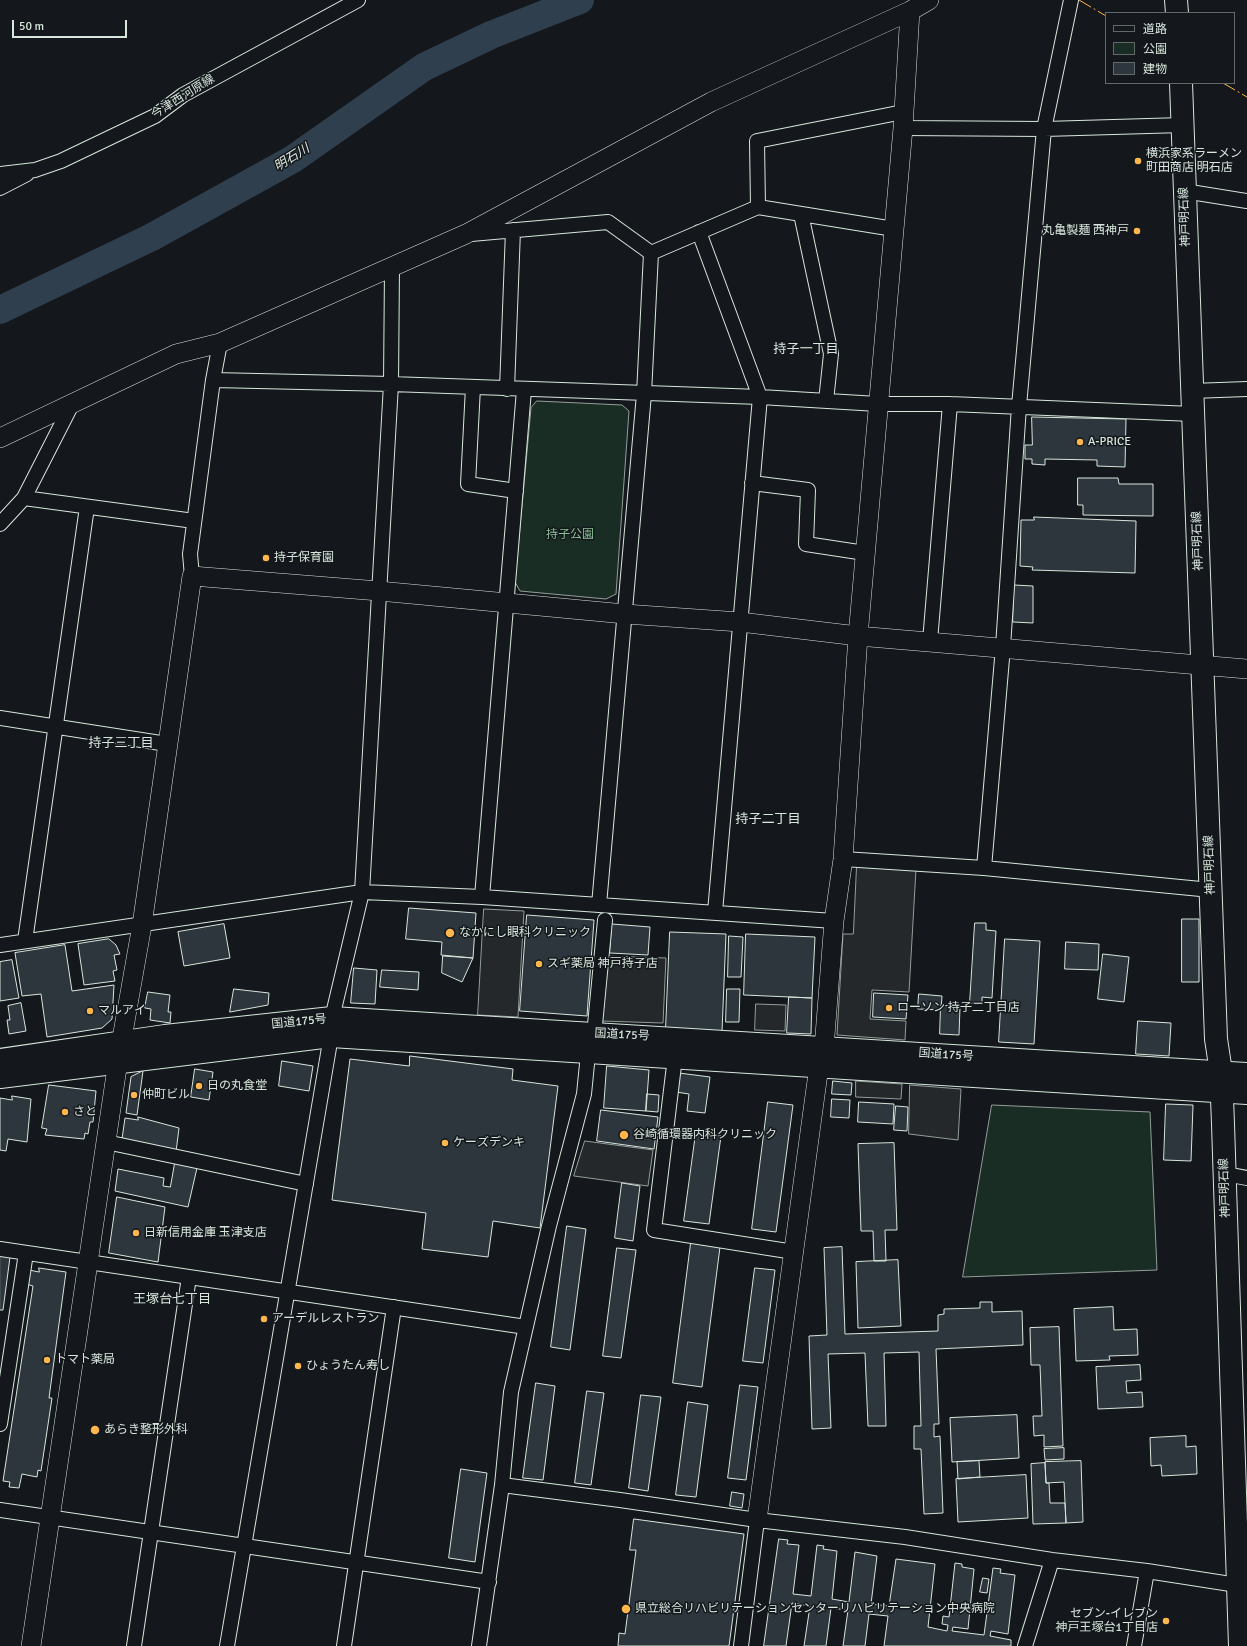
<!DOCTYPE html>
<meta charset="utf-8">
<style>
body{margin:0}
#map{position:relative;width:1247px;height:1646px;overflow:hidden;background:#14181c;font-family:Signika,"Noto Sans JP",sans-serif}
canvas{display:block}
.legend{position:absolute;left:1105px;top:12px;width:130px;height:72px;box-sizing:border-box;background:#14181c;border:1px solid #626a69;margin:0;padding:5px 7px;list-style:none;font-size:12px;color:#d8e6dc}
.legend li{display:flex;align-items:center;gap:8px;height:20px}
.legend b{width:20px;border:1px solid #626a69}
.scale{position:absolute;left:12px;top:20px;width:115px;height:18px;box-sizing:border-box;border:2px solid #d8e6dc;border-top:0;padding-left:5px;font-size:12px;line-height:14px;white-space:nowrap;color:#d8e6dc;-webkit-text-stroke:3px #14181c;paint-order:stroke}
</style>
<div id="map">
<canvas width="1247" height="1646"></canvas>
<ul class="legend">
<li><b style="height:5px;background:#14181c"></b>道路</li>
<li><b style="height:11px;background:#1a2d24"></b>公園</li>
<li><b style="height:11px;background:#2c363c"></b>建物</li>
</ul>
<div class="scale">50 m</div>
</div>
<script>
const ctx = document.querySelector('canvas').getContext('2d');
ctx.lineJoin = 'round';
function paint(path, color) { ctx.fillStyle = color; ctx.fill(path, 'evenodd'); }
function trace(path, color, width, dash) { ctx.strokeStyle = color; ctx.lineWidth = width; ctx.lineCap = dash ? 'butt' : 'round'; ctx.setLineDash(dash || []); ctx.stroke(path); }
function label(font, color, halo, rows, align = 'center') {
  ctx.font = font + ' Signika,"Noto Sans JP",sans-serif'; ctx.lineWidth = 3; ctx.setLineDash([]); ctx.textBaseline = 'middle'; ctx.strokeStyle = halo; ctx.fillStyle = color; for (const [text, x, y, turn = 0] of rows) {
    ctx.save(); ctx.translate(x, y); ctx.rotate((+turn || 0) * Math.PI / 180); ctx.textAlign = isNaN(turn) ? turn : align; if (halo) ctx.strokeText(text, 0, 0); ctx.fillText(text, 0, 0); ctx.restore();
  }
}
const green = new Path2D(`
 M537,401L622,405L629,411L616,594L606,599L520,591L515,582L531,408Z
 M992,1105L1150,1112L1157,1270L963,1277Z`);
paint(green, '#1a2d24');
trace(green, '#939e99', 1);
const parking = new Path2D(`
 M857,865L916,869L909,992L872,990L870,1019L906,1021L905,1040L837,1035L843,934H853Z
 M484,909L524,911L518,1017L478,1015Z
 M605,956L666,958L663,1023L601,1021Z
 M756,1004L786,1005L785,1031L755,1030Z
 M856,1081L902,1084L901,1099L856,1097Z
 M910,1085L961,1089L958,1140L909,1134Z
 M585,1141L653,1150L648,1186L574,1176Z`);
paint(parking, '#24282b');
trace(parking, '#939e99', 1);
trace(new Path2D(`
 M0,310L152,237L293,159L424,67L491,35L580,0`), '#2f3f4d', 28);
const building = new Path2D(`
 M1032,417L1126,419L1125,467L1097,466V460L1045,459V465L1032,464V459H1025V445H1032Z
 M1078,478H1118L1119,484H1153V516L1083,515V505H1078Z
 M1034,517L1136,521L1135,573L1032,570L1033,567L1020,566L1021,520H1034Z
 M1014,585L1033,586V623L1013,622Z
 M409,908L476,913L473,958L441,955L442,942L406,939Z
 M527,915L594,920L587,1016L520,1011Z
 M1182,919H1199V982H1182Z
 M975,923H986V930L996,931L992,998L982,997V1004L970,1003Z
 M224,924L230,958L184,966L178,932Z
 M612,924L650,927L648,955L610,953Z
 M670,932L726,934L722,1031L666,1028Z
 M746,934L815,937L812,998L744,995Z
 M729,936L743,937L741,977H728Z
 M109,939L116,945L120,954L114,955L117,970L113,971L115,981L84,985L78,944Z
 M1005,939L1040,941L1034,1044L999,1042Z
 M1066,942L1099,944L1098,970L1065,969Z
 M65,945L72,991L114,985L112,1019L102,1028L47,1037L41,994L22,996L15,953Z
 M1103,954L1129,957L1124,1002L1098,999Z
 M443,956L473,958L462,982L442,973Z
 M12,960L19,998L0,1001V962Z
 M354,968L377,970L375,1004L351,1003Z
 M382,970L419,972L418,990L380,987Z
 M234,989L269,993L268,1005L230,1012Z
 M727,989H740L739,1022H726Z
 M148,992L170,995L168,1012H171L170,1023L150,1020L151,1009L145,1008Z
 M874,993L908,995L906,1019L873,1017Z
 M919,994L942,996L941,1010L918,1009Z
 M789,997L812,998L811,1034L787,1033Z
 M21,1003L26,1031L9,1034L7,1020H10L8,1006Z
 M941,1005L960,1007L959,1035L940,1034Z
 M1138,1021L1171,1023L1169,1056L1136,1054Z
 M410,1056L513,1069L512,1080L558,1086L540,1228L493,1221L488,1257L422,1249L426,1213L332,1200L350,1059L409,1066Z
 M282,1061L313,1066L309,1091L279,1086Z
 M607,1066L649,1070L646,1111L604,1108Z
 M195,1069L213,1072L209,1100L191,1097Z
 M143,1071L137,1115L126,1113L131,1077Z
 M679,1073L710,1077L705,1113L687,1111L689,1094L676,1092Z
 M833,1081L852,1083L851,1095L832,1094Z
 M49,1085L96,1091L93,1122H90L88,1134L85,1133L84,1139L45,1135L47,1129L42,1128Z
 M647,1094L659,1095L658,1112L646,1111Z
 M12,1096L31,1099L27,1142L8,1139L6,1151L0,1150V1098L12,1100Z
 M832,1099L850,1100L849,1118L831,1117Z
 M768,1102L793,1105L776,1232L752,1229Z
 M859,1102L894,1104L893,1124L858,1122Z
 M1166,1104L1193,1105L1191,1161L1164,1160Z
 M896,1106L908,1107L907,1131L894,1130Z
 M601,1110L658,1117L654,1149L597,1141Z
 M138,1117L179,1128L176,1152L122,1139L125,1118L138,1120Z
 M696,1133L721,1136L709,1224L684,1221Z
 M894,1143L897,1230H885L886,1261H874L873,1231H861L858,1144Z
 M175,1163L197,1168L188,1207L115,1191L118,1169L164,1178L163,1186L170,1187Z
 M622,1183L640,1186L633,1241L615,1238Z
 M117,1197L165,1207L158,1262L109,1253Z
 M567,1226L586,1229L570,1350L551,1347Z
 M691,1243L720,1247L702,1387L673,1383Z
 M842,1247L845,1334L938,1331V1315L944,1314V1309L980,1308V1302H992V1312L1022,1311L1023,1345L936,1349L939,1424H934V1437L940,1436L943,1513L924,1514L921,1449H914V1426H921L919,1352L884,1353L886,1426H868L865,1353L828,1354L831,1428L812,1429L809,1336L827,1335L824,1248Z
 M617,1248L636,1250L621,1358L603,1356Z
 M0,1256L10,1257L3,1310H0Z
 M898,1260L901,1326L858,1328L856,1262Z
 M39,1268L66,1272L49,1398H52L41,1471L38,1470L37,1477L22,1474L19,1488L9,1487L10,1482L3,1481L33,1286L26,1284L29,1270L39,1272Z
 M755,1268L775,1270L763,1363L743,1361Z
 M1113,1307L1114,1330L1137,1329L1138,1355L1109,1356L1110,1360L1076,1361L1074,1309Z
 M1059,1327L1063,1446L1044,1447V1435L1034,1436L1033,1416H1042L1040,1365H1031L1030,1328Z
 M1140,1365L1141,1380L1126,1381L1127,1393L1142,1392L1143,1407L1098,1409L1096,1367Z
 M536,1383L555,1386L543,1480L523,1478Z
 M740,1385L758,1387L746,1480L728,1478Z
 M587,1391L604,1393L591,1485L575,1483Z
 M641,1395L661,1397L648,1491L629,1488Z
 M688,1402L708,1405L696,1497L676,1495Z
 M1017,1415L1019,1458L952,1462L950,1418Z
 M1186,1436V1447L1196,1446L1197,1474L1162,1476L1161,1465L1151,1466L1150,1438Z
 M1064,1448V1459L1045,1460L1044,1449Z
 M979,1461L980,1477L958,1479L957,1462Z
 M1081,1461L1083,1522L1066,1523L1064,1482L1046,1483L1045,1462Z
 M1045,1463L1046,1483H1049L1050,1503H1065L1066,1523L1033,1524L1031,1464Z
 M461,1469L487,1473L475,1562L449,1558Z
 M1026,1475L1028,1518L958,1522L956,1479Z
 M732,1492L744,1494L742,1508L730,1506Z
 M634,1519L744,1534L729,1646H618L619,1633L625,1634L636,1550H630Z
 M779,1539L788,1540L787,1544L799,1545L793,1594L811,1596L817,1545L824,1546L823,1549L837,1551L832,1599L849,1602L855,1552L877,1556L871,1604L889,1606L896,1559L935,1564L928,1627L947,1631L948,1625L942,1624L943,1616L949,1617L955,1563L962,1564V1567L974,1569L968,1629L953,1627L952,1631L984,1635L993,1568L1001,1569L1000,1573L1015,1575L1008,1634L991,1631L990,1636L1011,1640V1646H884L888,1616L869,1614L865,1646H843L848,1610L831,1608L826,1646H804L810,1606L792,1603L786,1646H764Z
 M983,1578L989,1579L987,1593L980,1592Z`);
paint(building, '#2c363c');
trace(building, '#d8e6dc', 1);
const street = new Path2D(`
 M903,128L1044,129L1183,125
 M0,174L35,170L61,161L155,116L183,95L358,0
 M0,188L27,174
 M1184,191L1247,201
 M758,207L757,141L903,112
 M801,214L831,354L826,401
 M699,232L760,397L715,912
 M471,234L608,222L651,253L644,394L599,905
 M651,253L758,207L894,229
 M213,380L391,384L760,397L878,404H950L1193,414
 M473,387L468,484L516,491
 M507,389L513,230
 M1192,391L1247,389
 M752,483L808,490L806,544L865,553
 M24,498L72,404
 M0,524L24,498L194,521
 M192,576L190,554L213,380L220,343
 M930,641L950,404
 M0,718L167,744
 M843,859L984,868L1211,890
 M984,868L1003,647L1019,406L1044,129L1071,0
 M482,897L524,390
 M25,941L87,507
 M0,945L362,892L482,897L834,921
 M595,1025L605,920
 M676,1049L654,1230L794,1252
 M106,1142L306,1184
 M1225,1174L1247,1178
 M0,1249L526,1327
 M0,1424L26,1253
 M502,1485L620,1500L757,1520L905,1537L1052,1560L1147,1571L1237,1585
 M0,1510L489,1582
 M134,1646L189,1277
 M227,1646L331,1036L332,1018L362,892L391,384L392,267
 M344,1646L394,1307
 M479,1646L502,1485L511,1392L549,1226L584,1094L589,1044
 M741,1646L757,1520
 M1025,1646L1052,1560
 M1134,1646L1147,1571`);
const secondary = new Path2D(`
 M0,438L176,354L220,343L466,234L711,102L910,11L929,0
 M757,1520L819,1066L824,1048L834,921L843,859L858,636L903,128L910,11
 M31,1646L118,1061L142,925L192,576L379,591L625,614L740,622L858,636L1247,669`);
const primary = new Path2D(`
 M1176,0L1177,13
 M1181,83L1216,1039L1221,1072L1223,1124L1240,1646`);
const highway = new Path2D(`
 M0,1060L165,1036L332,1018L1247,1074
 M0,1077L331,1036L1247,1093`);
trace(street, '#d8e6dc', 16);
trace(secondary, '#d8e6dc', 20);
trace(primary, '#d8e6dc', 24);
trace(highway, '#d8e6dc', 24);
trace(street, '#14181c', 14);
trace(secondary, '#14181c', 19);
trace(primary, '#14181c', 22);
trace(highway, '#14181c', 22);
trace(new Path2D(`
 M1079,0L1106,16
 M1223,83L1247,97`), '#ffb74d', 1, [14, 3, 2, 3]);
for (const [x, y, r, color] of [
 [1138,161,4,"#ffb74d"],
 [1137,231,4,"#ffb74d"],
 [1080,442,4,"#ffb74d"],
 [266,558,4,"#ffb74d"],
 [450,933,5,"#ffb74d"],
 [539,964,4,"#ffb74d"],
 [889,1008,4,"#ffb74d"],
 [90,1011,4,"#ffb74d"],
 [199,1086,4,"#ffb74d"],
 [134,1095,4,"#ffb74d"],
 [65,1112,4,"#ffb74d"],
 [624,1135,5,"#ffb74d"],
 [445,1143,4,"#ffb74d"],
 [136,1233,4,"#ffb74d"],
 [264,1319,4,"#ffb74d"],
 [47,1360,4,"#ffb74d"],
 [298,1366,4,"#ffb74d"],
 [95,1430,5,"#ffb74d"],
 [626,1609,5,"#ffb74d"],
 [1166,1621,4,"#ffb74d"]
]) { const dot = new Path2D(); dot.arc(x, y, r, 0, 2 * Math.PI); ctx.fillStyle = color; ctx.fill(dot); trace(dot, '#14181c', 1.5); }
label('12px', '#d8e6dc', '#14181c', [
 ["今津西河原線",183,97,-32],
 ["神戸明石線",1185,217,-92],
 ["神戸明石線",1198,541,-92],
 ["神戸明石線",1210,865,-92],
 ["国道175号",299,1022,-6],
 ["国道175号",622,1035,3],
 ["国道175号",946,1055,4],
 ["神戸明石線",1225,1188,-92]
]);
label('12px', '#d8e6dc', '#14181c', [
 ["横浜家系ラーメン",1146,154],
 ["町田商店 明石店",1146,168],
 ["丸亀製麺 西神戸",1129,231,"right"],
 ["A-PRICE",1088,442],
 ["持子保育園",274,558],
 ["なかにし眼科クリニック",459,933],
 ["スギ薬局 神戸持子店",547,964],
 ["ローソン 持子二丁目店",897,1008],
 ["マルアイ",98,1011],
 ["日の丸食堂",207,1086],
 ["仲町ビル",142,1095],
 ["さと",73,1112],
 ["谷崎循環器内科クリニック",633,1135],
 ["ケーズデンキ",453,1143],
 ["日新信用金庫 玉津支店",144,1233],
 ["アーデルレストラン",272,1319],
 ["トマト薬局",55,1360],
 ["ひょうたん寿し",306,1366],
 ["あらき整形外科",104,1430],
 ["県立総合リハビリテーションセンターリハビリテーション中央病院",635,1609],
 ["セブン-イレブン",1158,1614,"right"],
 ["神戸王塚台1丁目店",1158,1628,"right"]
], 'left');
label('12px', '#8ac095', '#14181c', [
 ["持子公園",570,535]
]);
label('italic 13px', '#d8e6dc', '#14181c', [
 ["明石川",292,158,-32]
]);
label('13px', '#d8e6dc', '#14181c', [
 ["持子一丁目",806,350],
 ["持子三丁目",121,744],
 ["持子二丁目",768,820],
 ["王塚台七丁目",172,1300]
]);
</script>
